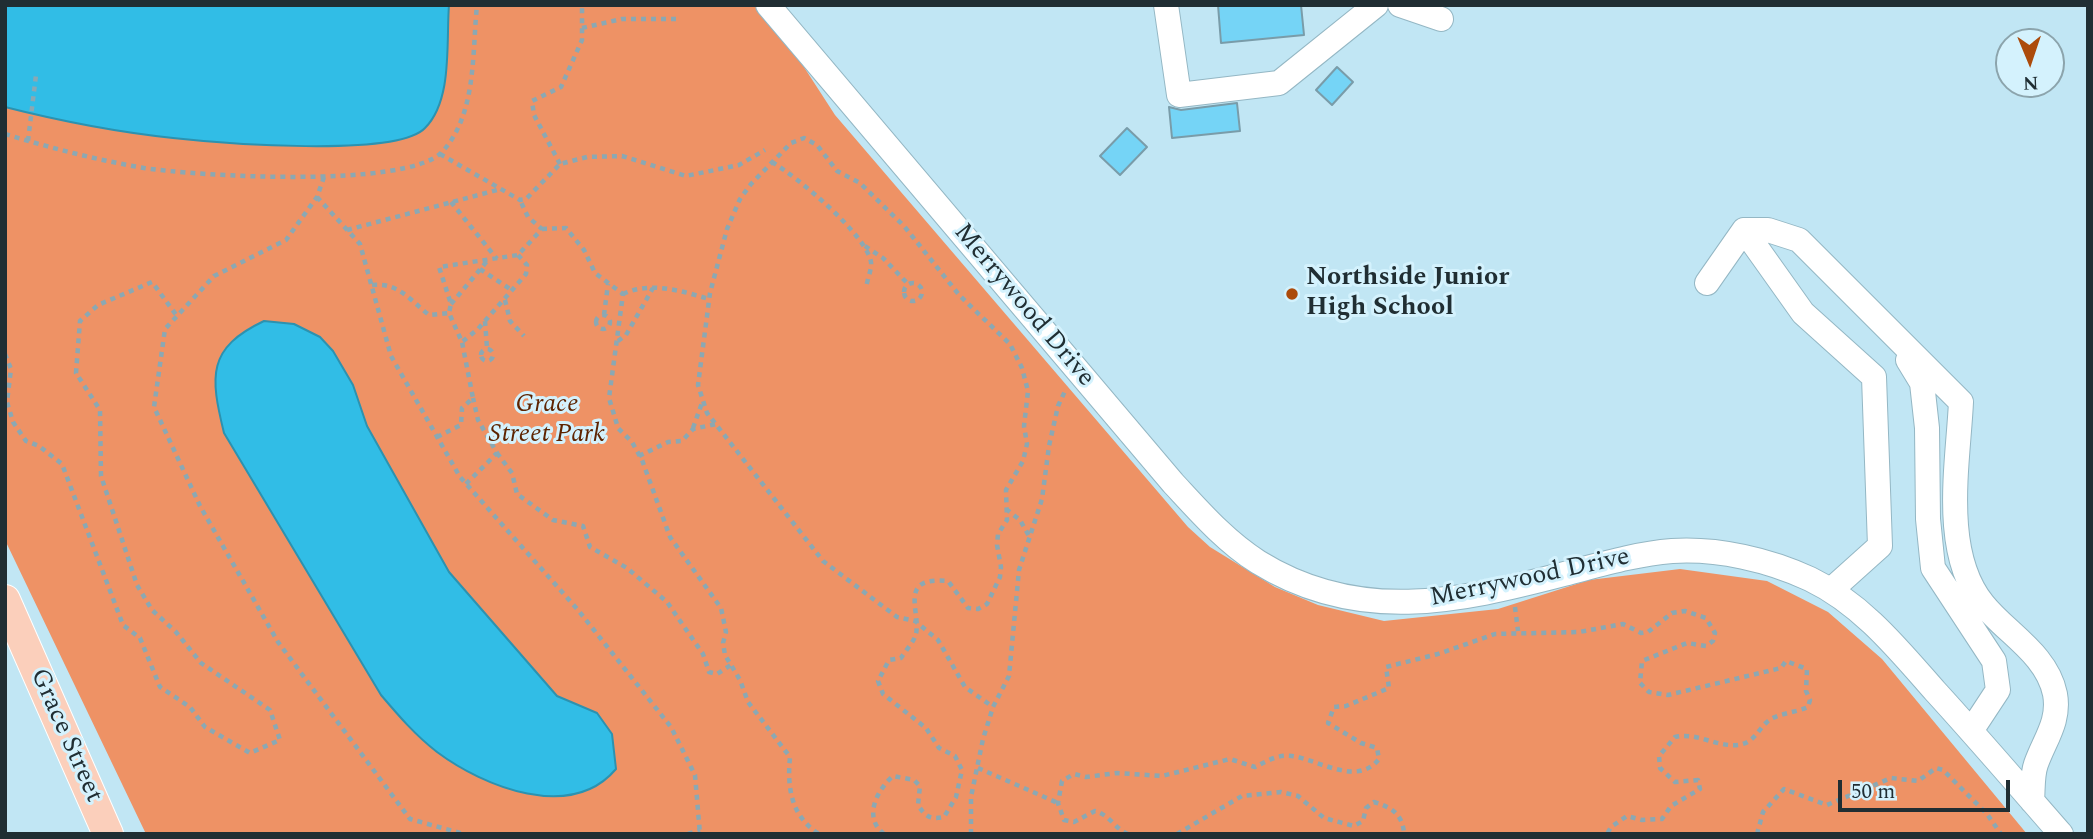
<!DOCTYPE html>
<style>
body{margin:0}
#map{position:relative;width:2093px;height:839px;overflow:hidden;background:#c1e6f4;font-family:Spectral,serif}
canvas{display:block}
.frame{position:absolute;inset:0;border:7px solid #202e33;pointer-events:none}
.north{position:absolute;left:1995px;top:28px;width:70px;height:70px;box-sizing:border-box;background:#d4f2fd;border:2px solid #8ca4ac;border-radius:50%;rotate:178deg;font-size:19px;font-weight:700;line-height:28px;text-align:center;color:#202e33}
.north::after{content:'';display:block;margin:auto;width:24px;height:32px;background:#ac4b0b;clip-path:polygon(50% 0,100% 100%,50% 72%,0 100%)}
.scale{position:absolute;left:1838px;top:780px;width:172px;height:32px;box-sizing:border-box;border:4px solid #202e33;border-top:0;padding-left:9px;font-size:21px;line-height:24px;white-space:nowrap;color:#202e33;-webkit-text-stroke:5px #d4f2fd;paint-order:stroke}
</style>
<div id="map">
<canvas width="2093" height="839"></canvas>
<div class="frame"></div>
<div class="north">N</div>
<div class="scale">50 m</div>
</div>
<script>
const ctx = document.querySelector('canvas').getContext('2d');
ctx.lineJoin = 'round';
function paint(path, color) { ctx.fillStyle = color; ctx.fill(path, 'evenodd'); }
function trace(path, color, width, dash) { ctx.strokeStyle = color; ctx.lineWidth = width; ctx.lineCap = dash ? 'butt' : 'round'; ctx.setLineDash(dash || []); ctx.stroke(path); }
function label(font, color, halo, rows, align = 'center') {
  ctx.font = font + ' Spectral,serif'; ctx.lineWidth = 6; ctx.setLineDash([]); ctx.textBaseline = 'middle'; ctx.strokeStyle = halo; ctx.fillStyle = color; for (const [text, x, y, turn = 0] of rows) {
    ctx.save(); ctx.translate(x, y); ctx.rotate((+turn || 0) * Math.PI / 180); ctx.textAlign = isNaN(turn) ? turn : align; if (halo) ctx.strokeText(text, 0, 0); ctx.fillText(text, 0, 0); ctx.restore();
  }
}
paint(new Path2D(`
 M5,5H754L802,64L835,115L1188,527L1210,547L1275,587L1318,605L1384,621L1498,609L1589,580L1680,569L1767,581L1828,612L1882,659L2027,834H146L5,540Z`), '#ee9265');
const water = new Path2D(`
 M5,5H449C446,42 453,100 425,128C397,158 218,143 173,138C117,132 60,121 5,107Z
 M264,321L294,324L320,337L333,351L353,385L367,426L449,572L557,696L597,713L612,734L616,769C571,822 484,787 437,752C415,735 398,715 381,695L224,433C210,376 207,348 264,321Z`);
paint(water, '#31bde6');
trace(water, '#2c92b0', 2);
const building = new Path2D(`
 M1218,5H1301L1304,35L1221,43Z
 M1337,67L1353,82L1332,105L1316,90Z
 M1237,103L1240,131L1172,138L1169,107L1181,110Z
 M1127,128L1147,147L1120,175L1100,156Z`);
paint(building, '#75d4f6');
trace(building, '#799ca9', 2);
const minor = new Path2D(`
 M768,5L1173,483C1199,511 1225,541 1258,562C1358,624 1457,602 1564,574C1599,565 1635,554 1672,551C1718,548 1769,560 1810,579C1862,604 1898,649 1935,691C1978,738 2019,786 2061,834
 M1166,5L1179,95L1279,83L1376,5
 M1400,5L1441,19
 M1744,230L1803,313L1874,377L1880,546L1831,590
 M1707,283L1744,230H1768L1799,240L1961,402C1958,464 1941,552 1983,604C2006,633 2047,654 2055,694C2060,721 2045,739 2036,764C2032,775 2033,789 2032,801
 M1908,360L1922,383L1927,428L1928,519L1933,568L1994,661L1998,690L1971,731`);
const major = new Path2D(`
 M5,600L108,834`);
trace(minor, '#94b7c4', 26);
trace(major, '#fff', 32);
trace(new Path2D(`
 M582,28L622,19H681
 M5,134C51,148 97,160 144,168C197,176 406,189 442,152C477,114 472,53 477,5
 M28,141L36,75
 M440,154L520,200L526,199L560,164L587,157L622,156L686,176L739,165L765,150
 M772,162C797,177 866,234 871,262C872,269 867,280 866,288
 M560,164L534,115L532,101L561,87L582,40V5
 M324,177L317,197L286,240L214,276L165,329L154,407L200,506L278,642L410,819L464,834
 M317,197L360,244L391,356L460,477L578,610L671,727L695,775L700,834
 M451,202L497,259
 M542,229L566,228L584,250L595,273L623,294L609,398L618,428L632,442L642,460L670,537L721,608L726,632L723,643L725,655L740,680L748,702L790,757C787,788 791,816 819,834
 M347,230L501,189
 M865,246L883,258L908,284
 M518,255L527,265L526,274L478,329L462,342L449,313L451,304L439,267L518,255L542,229L528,217L520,200
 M480,269L513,291
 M904 292a9 9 0 1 1 18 0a9 9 0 1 1-18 0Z
 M372,285C398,282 410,300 429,315L449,313
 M623,294C650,281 682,291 709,299
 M505,300L510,321L524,336
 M451,304L488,260
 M604,315L608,284
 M596 322a7 7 0 1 1 14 0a7 7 0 1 1-14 0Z
 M485,321L487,348
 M618,341L626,335L653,288
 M481 355a6 6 0 1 1 12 0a6 6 0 1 1-12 0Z
 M5,354L11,369L7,402L13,422L26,441L39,446L62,464L123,625L140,638L160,687L190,707L205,727L250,753L280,740L270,710L201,663L176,632L152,610L137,585L101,476L100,410L76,373L80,321L98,305L152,282L177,316
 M693,428L703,400
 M437,437L461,425L462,408L473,398L462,342
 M497,453L512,473L517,494L553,520L583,526L590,547L627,568L667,602L703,654L709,672L717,674L731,665
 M639,456L668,442L682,441L693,429L716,424
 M466,484L497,453L478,420L473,398
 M1006,509L1020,520L1029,536
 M1515,607L1518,631
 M978,768L1058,803
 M688,834L700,830
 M884,834C862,817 878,789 893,776L914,780L920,786L918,805C925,816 930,820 944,817L956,797L962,770L955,756L939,748L926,728L883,694L878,681L889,660L901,658C905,651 914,642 916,634C921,611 897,576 948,581L968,608L978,609L987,604L1000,577L1001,567L997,545L998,534L1007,520L1006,490L1023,461L1027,444L1024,426L1028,391L1022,368L1010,344L960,296L904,226L860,183L837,171L817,145L804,138L791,143L751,184L740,199L727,229L710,293L698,385L707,413L823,561L897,617L915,621L938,640L965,687L993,707
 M971,834V797L983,739L993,707L1009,676L1019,570L1042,499L1049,446L1058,406L1066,389
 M1128,834C1115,829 1110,815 1095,811L1074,822L1064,820L1058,803L1062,781L1074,774L1086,777L1117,773L1162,776L1230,759L1255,767C1267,761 1278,754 1292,756C1320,760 1357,787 1379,759L1377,748L1361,743L1328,723L1334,707L1346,706L1389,688L1386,667L1438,654L1495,634L1579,632L1623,624L1641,633L1648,632L1672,613L1685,611L1706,618L1715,633L1713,641L1706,646L1687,643L1642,661L1640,683L1649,692L1668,695L1781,668L1786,661L1807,669L1806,691L1810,700L1808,707C1795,713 1777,713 1767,722C1757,731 1754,743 1738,745C1715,747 1698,732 1675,737L1659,756L1660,768L1675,782L1698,780L1700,789L1671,806L1662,819L1642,820L1627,816L1611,827L1607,834
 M1177,834L1242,796L1281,792L1298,796L1324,818L1354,826L1363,821L1366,808L1374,802C1391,807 1403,814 1404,834
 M1757,834L1763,812L1784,789L1827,805L1891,778L1918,781L1936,768L1943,770L1987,814L2001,834`), '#8ba8b3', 4.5, [5, 5]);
trace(minor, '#fff', 24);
trace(major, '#fbcfbb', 30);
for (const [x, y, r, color] of [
 [1292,294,7,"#ac4b0b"]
]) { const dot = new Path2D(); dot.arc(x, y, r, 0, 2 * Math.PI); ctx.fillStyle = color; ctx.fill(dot); trace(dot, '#d4f2fd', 2.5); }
label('bold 26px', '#202e33', '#d4f2fd', [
 ["Northside Junior",1306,279],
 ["High School",1306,309]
], 'left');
label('26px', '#202e33', '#d4f2fd', [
 ["Merrywood Drive",1023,306,50],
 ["Merrywood Drive",1530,579,-12],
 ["Grace Street",65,736,66]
]);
label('italic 26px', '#5e2401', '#d4f2fd', [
 ["Grace",547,406],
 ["Street Park",547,436]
]);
</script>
